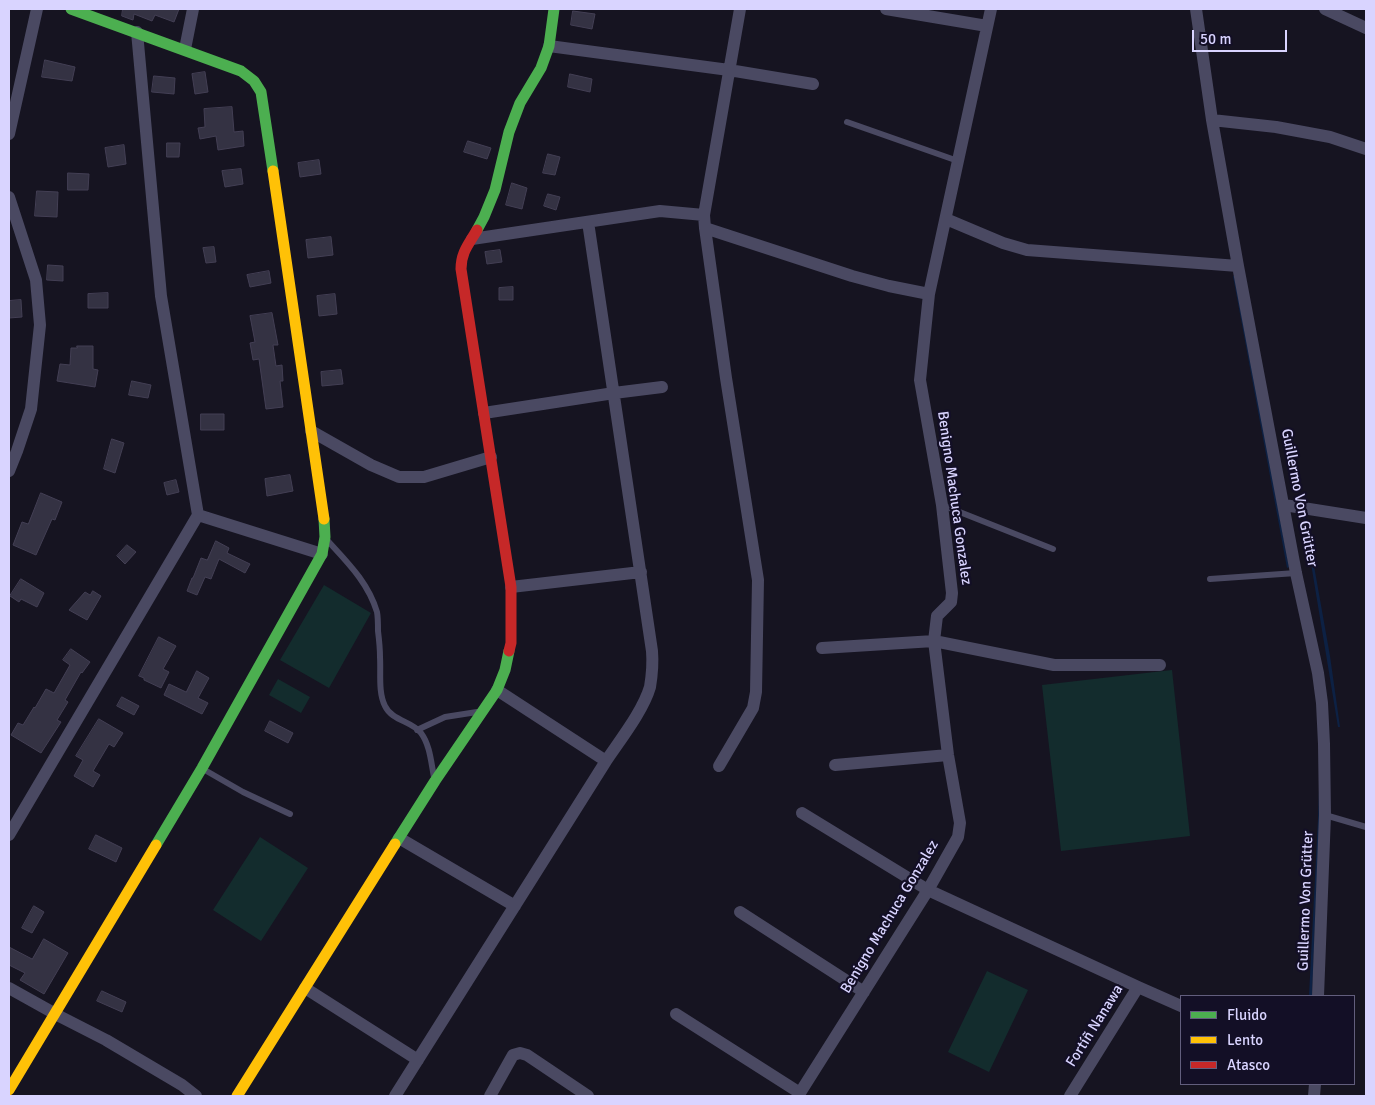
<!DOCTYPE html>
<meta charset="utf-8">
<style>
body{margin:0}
#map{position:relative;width:1375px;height:1105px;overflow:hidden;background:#161421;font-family:Signika,sans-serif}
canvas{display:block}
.frame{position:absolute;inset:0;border:10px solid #d9d4ff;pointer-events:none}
.legend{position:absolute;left:1180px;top:995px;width:175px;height:90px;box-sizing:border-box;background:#130f26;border:1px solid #625e7d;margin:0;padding:6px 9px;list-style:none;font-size:15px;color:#d9d4ff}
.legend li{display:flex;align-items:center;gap:10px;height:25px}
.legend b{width:25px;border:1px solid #625e7d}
.scale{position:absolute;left:1192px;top:30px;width:95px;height:22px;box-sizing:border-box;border:2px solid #d9d4ff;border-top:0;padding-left:6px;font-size:15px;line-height:18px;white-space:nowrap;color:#d9d4ff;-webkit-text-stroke:4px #130f26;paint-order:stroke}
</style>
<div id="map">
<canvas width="1375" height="1105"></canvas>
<div class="frame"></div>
<ul class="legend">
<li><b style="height:6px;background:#4caf50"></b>Fluido</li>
<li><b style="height:6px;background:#ffc107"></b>Lento</li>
<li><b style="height:6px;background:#c62828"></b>Atasco</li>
</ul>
<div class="scale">50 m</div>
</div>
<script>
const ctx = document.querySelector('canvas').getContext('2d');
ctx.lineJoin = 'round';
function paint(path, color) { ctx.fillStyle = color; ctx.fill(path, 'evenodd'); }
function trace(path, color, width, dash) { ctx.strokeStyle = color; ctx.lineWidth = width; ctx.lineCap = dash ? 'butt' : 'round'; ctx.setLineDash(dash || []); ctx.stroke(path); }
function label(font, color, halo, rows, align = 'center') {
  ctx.font = font + ' Signika,sans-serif'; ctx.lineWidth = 4.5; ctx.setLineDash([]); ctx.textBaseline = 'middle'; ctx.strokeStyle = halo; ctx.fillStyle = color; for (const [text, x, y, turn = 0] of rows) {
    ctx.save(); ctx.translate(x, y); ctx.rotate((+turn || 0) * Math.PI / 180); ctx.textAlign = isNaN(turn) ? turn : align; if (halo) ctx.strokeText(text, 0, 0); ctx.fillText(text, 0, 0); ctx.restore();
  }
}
paint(new Path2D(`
 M324,585L371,613L329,688L280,660Z
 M1172,670L1190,836L1061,851L1042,685Z
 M278,679L310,697L301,713L269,695Z
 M260,837L308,868L261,941L213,910Z
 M987,971L1028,990L989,1072L948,1052Z`), '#132c2d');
paint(new Path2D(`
 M1233,276L1236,277L1289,567L1287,568Z
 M1303,515H1305L1330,656L1340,727H1338Z
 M1320,761L1322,762L1312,996H1309L1318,819Z`), '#0d2144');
const building = new Path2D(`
 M123,9H179L174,22L155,15L152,21L134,14L133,20L130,19L122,16Z
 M573,11L595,14L592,29L571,25Z
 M45,60L75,67L72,81L42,77Z
 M205,72L208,92L195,94L192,74Z
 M570,74L592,79L590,92L568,87Z
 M154,76L175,78L174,94L152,92Z
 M232,107L234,132L243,131L244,146L218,150L216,136L200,139L198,128L205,127L204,109Z
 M468,141L491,148L487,159L464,152Z
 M167,143H180L179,157H167Z
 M124,145L126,164L108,167L105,148Z
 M548,154L560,157L555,175L543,173Z
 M319,160L321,174L300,177L298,163Z
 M241,169L243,184L225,187L222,171Z
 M68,173L89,174L88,190H68Z
 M512,183L527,188L522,209L506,205Z
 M37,191L58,192L57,217L35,216Z
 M548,194L560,197L556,210L544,206Z
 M331,237L333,255L308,258L306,240Z
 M214,247L216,262L206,263L203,248Z
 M500,250L502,262L487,264L485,252Z
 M48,265L63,266V281L47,280Z
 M269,271L271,283L250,287L247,275Z
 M513,287V300H499V288Z
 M108,293V308H88V294Z
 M335,294L337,314L319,316L317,296Z
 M21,300L22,317L9,318V301Z
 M272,313L278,345H273L276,366L282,365L283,381H280L283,407L266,409L259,359L253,360L250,343L255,342L250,316Z
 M77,346H93V369L98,370L95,387L57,381L60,364L70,365L71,348H77Z
 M341,370L343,384L322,386L321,372Z
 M132,381L151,385L148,398L129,395Z
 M201,414H224V430H201Z
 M112,439L124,443L115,473L104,469Z
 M290,475L293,491L267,496L265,479Z
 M176,480L179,492L167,495L164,483Z
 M41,493L62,502L55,520L52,519L36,555L13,545L22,522L28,524Z
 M216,541L229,548L227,553L250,564L245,573L219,559L211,579L205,577L197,595L187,591L192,578H193L201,558L207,560Z
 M127,545L136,552L125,564L117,556Z
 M21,579L44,593L37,607L21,599L19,602L10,596Z
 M93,591L101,596L87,620L69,610L85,592L90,595Z
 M159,637L176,646L163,669L169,672L161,688L144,680V678L139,676Z
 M71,649L90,662L82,673L81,672L65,700L68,702L57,720L61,722L41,753L11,735L18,723L23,725L34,707L35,708L46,689L54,693L70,665L63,660Z
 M197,671L209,678L198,698L208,703L202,714L164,695L169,684L186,692Z
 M122,697L139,706L134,715L117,706Z
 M99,719L123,733L114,747L109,744L93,771L100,775L93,787L74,776L83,760L76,756Z
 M270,721L293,733L288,743L265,731Z
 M96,835L122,848L116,862L89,849Z
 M34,906L44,912L32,933L22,928Z
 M44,939L68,953L44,994L20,980L25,973L9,965V947L32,959Z
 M102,991L126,1002L122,1012L97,1001Z`);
paint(building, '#343243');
trace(building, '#433f54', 1);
trace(new Path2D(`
 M847,122L958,161
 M942,505L1053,549
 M327,540C347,562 368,582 377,612C378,617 378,624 378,631C379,639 380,648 380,657C381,673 378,692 385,706C392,721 412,721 421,733C430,745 431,762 434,777
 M1210,579L1296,573
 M417,730L445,717L477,712
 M203,769L243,792L290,814
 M1325,815L1366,827`), '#4a4962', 6);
trace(new Path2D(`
 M886,9L987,26
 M1196,9L1212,120L1238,266L1296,573L1318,673L1322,703L1324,744L1325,815L1318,996
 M1325,9L1366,28
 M549,46L729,70L813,84
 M185,49L193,9
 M1212,120L1276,127L1330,137L1366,149
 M9,134L37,9
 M9,197L36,280L40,325L31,409L17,451L9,471
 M946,219L1003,243L1027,250L1238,266
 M705,228L852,276L889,286L929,294
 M472,239L660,211L704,215
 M484,413L614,393L662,387
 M311,431L371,465L399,477H424L491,457
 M1284,505L1366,518
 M198,515L322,554
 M511,587L641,572
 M822,648L934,641L1054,665H1160
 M497,690L606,761
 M835,765L948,755
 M719,766L753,708L756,692L758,580L726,378L705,228L704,215L740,9
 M802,813L928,890L1138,987
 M9,835L198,515L161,296L137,32
 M399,838L515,906
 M740,912L864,992
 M9,988L61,1017L106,1040L182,1085L196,1096
 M305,988L418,1060
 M676,1014L800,1093
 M395,1096L606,761C620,740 643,711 650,687C652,675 653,663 652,651L588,222
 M490,1096L513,1055L520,1053L527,1055L588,1096
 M798,1096L928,890L958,837L960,823L948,755L934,641L937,616L951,602L952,593L942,505L920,380L929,294L991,9
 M1070,1096L1138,987L1181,1006
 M1314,1096L1315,1084`), '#4a4962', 12);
trace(new Path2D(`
 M71,9L241,71L254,81L261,92L273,171
 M477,230L484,217L495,190L509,132L520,103L541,68L549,46L554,9
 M395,844L435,781L497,690L505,670L509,651
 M156,845L202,768L322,554L325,537L324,519`), '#4caf50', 11);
trace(new Path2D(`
 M273,171L324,519
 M9,1090L156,845
 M237,1096L395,844`), '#ffc107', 11);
trace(new Path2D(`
 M477,230C469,244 461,252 461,269L511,587V643L509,651`), '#c62828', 11);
label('15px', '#d9d4ff', '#130f26', [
 ["Benigno Machuca Gonzalez",954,498,82],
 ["Guillermo Von Grütter",1299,498,79],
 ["Guillermo Von Grütter",1306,901,-88],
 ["Benigno Machuca Gonzalez",890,917,-59],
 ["Fortíñ Nanawa",1095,1026,-58]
]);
</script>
